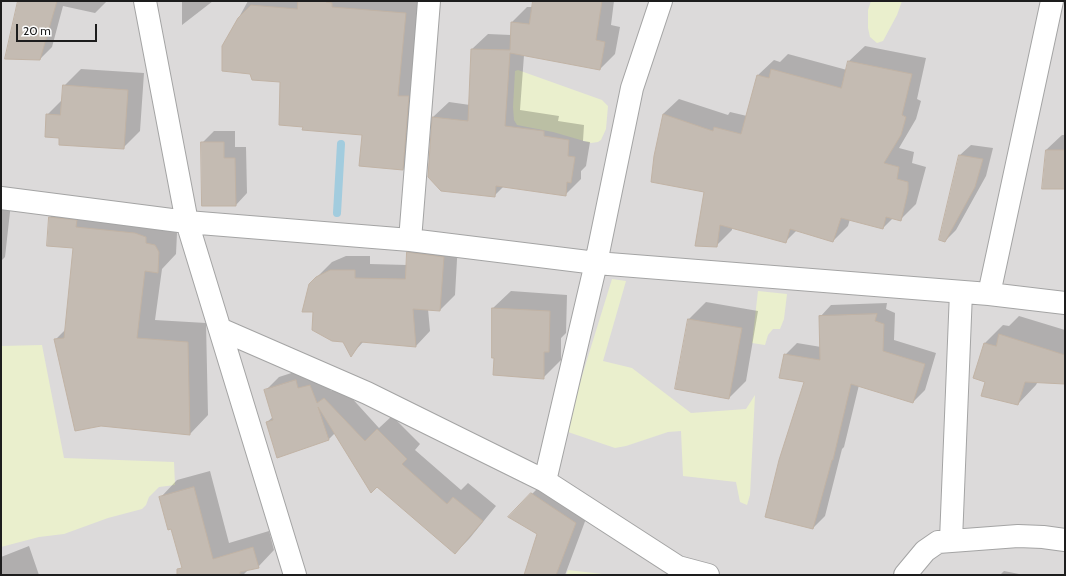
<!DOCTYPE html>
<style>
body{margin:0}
#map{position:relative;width:1066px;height:576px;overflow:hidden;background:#efece3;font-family:Cabin,sans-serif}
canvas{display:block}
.frame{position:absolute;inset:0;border:2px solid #1d1d1d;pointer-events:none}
.scale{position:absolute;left:16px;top:24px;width:81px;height:18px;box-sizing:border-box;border:2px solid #1d1d1d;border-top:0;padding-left:5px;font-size:12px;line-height:14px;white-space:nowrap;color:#1d1d1d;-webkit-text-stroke:3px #fff;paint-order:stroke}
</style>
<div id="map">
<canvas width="1066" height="576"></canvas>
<div class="frame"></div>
<div class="scale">20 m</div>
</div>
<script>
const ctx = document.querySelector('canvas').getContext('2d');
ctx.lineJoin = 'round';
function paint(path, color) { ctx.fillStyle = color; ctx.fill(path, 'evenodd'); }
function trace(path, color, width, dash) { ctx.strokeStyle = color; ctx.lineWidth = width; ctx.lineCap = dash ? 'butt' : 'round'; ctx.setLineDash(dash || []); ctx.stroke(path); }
paint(new Path2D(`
 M1,1H1065V575H1Z`), '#dcdada');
paint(new Path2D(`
 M871,1H902L897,15L883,41L877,43L870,37L868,28V10Z
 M518,70L602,100L608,106L606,129L601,140L598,142L591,143L553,132L517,125L514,120L513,107L515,71Z
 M612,279L626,281L603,361L632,368L691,413L746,409L755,395L750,495L747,505L740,502L736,482L683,476L681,431L668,432L626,446L615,448L565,431Z
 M758,291L787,294L784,319L780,329H773L768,335L765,345L752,343Z
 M42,345L64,458L174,462L175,485L159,487L149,497L146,505L142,509L108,518L64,534L39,537L1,547V346Z
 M568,570L611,575H566Z`), '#eaefcd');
paint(new Path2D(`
 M19,1H107L95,13L63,6L52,47L40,59Z
 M182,1H213L182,25Z
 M248,1H423L421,151L403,169L363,134L304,126L281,81L250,73L223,46Z
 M534,1H614L611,25L620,27L615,54L600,69L524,55L520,110L559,116L558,121L584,125L583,141L590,142L586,166L581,171V179L565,195L504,186L494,196L433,117L449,102L470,105L472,49L488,34L511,35L512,22L527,7H533Z
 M865,46L926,58L917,99L921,101L916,119L899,148L914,152L912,163L926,167L916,204L900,220L893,218L883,228L850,219L848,226L833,241L797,230L786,241L732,227V230L716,246L705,191L663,114L679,99L728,115L730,112L747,116L758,75L774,60L780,62L788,54L847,70L849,61Z
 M81,69L144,73L140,131L123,148L60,137L47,115L63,99L64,86Z
 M214,131H235V147H246L247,193L236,205L202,143Z
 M1062,135H1065V188L1046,150Z
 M971,145L993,148L986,176L956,230L945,241L960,155Z
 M69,199L174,226L177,233L176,254L162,269L155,320L206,323L208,415L190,434L55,340L66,329L74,247L50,217Z
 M1,202L11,203L5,257L1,261Z
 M423,238L458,242L455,295L440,310L428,309L430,331L416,346L364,341L351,355L317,277L332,262L346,256H370V264L407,265L408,253Z
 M511,291L567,295L566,333L561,338V360L544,377L494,374L495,357L493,308Z
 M706,302L758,311L746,381L729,398L676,388L689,319Z
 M887,303L886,309L895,313L894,340L936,353L925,390L913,402L859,385L844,447L842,449L825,516L813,528L805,381L785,355L797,343L821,347L820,317L831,305Z
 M1019,316L1065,330V383L1038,381L1036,385L1018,404L987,381L975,378L985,343L1003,325L1009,326Z
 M310,367L324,371L331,391L339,384L379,428L392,416L420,444L415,450L461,490L468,483L496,506L469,539L455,553L335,433L329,439L278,457L267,422L273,417L265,391L279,377Z
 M210,471L229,543L269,531L274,550L258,567L249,569L243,575H182L184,571L172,528L161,497L177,480Z
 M547,479L590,508L565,575H525L538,534L510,516Z
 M29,546L39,575H1V557Z
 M1004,571L1024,575H1000Z`), '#0003');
trace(new Path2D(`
 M337,213L341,144`), '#a2ccde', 8);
const building = new Path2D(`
 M18,1H57L40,60L5,59Z
 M298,1H326V2L332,3V7L406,13L398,96H409L403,170L359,166L362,135L302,130L303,127L279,125L280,82L252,80L250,74L222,71V46L238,18L251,5L297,9Z
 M533,1H602L596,40L605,42L600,70L510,53L505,126L544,131V136L569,140L568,156L575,157L571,183L567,182L566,196L496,186L495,197L441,191L428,177L432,117L468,121L471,49L510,50L511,22L529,24Z
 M848,61L912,74L902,115L906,117L901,135L884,163L899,167L897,179L908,182V191L901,221L886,217L883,229L841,218L833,242L790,229L786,243L720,225L717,247L695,246L704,192L651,182L654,156L663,114L713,131L714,127L741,134L757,75L769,78L771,69L841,88Z
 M63,85L128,90L124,149L59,145V138L45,137L46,114L60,115Z
 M201,142H224V158H235L236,206H202Z
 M1046,150H1065V189H1042Z
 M959,155L983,159L975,187L945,242L939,240Z
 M49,217L77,220L76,227L135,233L146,237V243L155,245L159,252L158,273L145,271L137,338L188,342L190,435L101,426L75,431L54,339L64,338L73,248L47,246Z
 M407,252L444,257L440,311L413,309L416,347L361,342L351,357L343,342L332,341L312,330L313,312H302L309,284L316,277L330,270H355V278L405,279Z
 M492,308L550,311L549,352H544V379L493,375L494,358H492Z
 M877,314L875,321L884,324L883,351L925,364L913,403L851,384L833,460H832L813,529L765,517L779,460L804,382L779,378L784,354L820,360L819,316Z
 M688,319L742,328L729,399L675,389Z
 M999,334L1065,355V384L1025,382L1018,405L981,396L985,382L973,378L984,343L996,346Z
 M296,380L298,388L310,385L317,403L324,398L365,441L377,429L407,459L402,464L447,504L453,497L483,521L455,554L377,487L371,493L318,407L329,440L277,458L266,422L273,420L264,390Z
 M194,487L213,559L253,547L259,568L240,572V575H177V569L182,568L171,529L168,530L159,497Z
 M531,493L576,523L556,575H524L537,534L508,517Z`);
paint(building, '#c4bbb2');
trace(building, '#c1b3a5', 1);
const minor = new Path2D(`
 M145,1L187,222L295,575
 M1,198L187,222L410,240L596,263L989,294L1065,303
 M410,240L429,1
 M989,294L1052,1
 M220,329L367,393L545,481L596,263L632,88L661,1
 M545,481L678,567L708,575
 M951,540L961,292
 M905,575L925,551L938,542L1018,536L1043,537L1065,540`);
trace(minor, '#a4a4a4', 24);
trace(minor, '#fff', 22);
</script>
